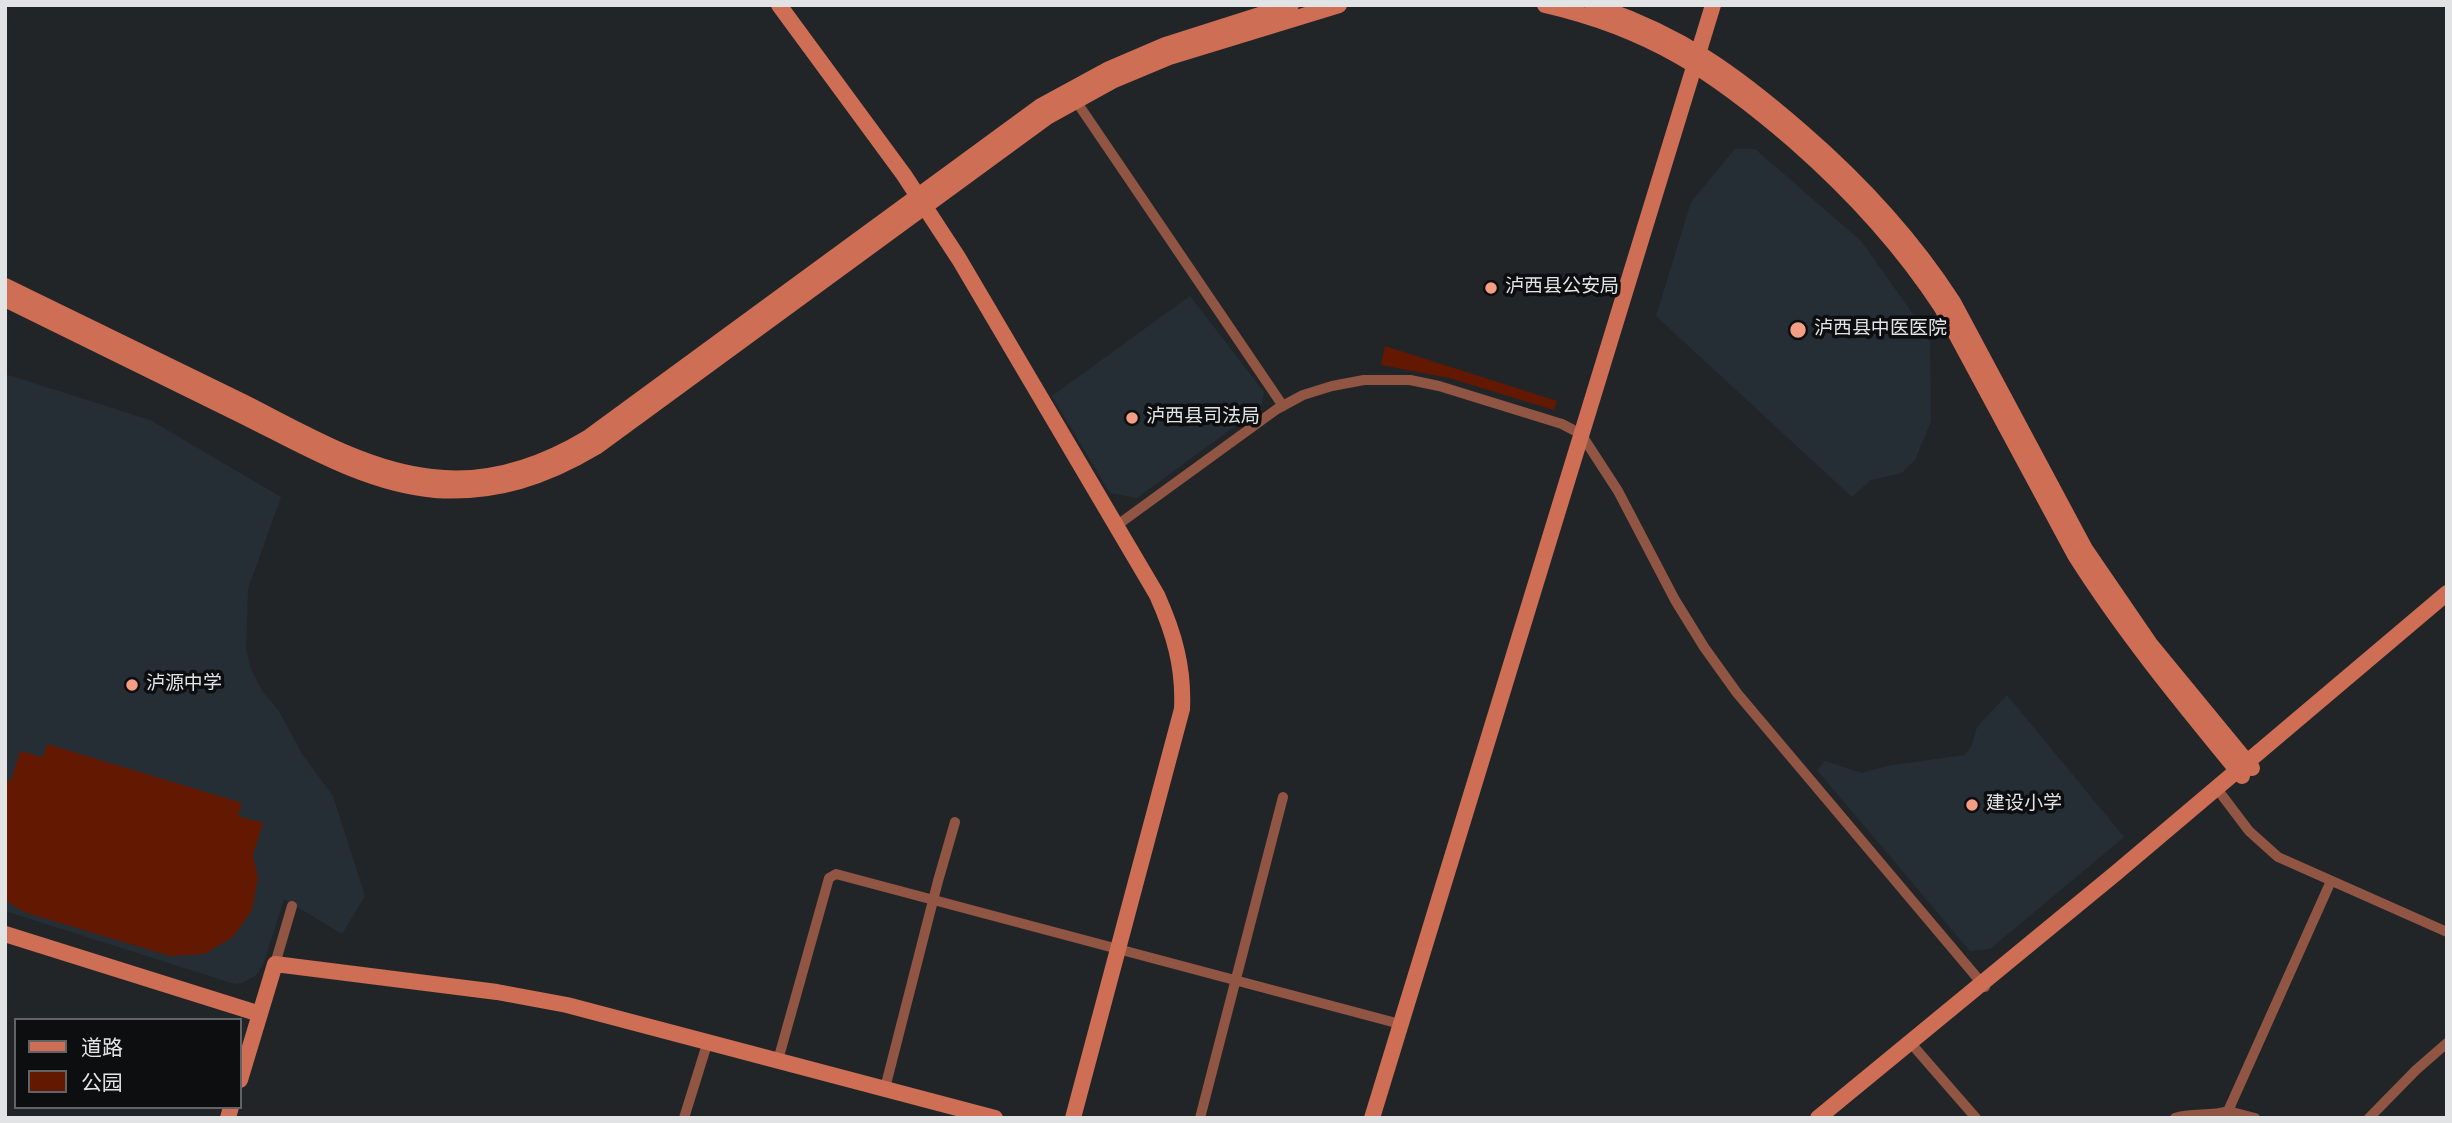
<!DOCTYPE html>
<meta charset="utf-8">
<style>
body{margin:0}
#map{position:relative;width:2452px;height:1123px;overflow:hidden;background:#222528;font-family:Overpass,"Noto Sans SC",sans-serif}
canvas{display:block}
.frame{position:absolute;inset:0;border:7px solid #e1e3e4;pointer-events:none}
.legend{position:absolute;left:14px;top:1018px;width:228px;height:91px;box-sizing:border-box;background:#0d0e0f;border:2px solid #626364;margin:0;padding:9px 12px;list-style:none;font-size:21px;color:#e1e3e4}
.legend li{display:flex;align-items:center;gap:14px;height:35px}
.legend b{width:35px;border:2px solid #626364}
</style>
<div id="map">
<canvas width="2452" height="1123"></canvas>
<div class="frame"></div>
<ul class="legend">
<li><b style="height:9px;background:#ce6e54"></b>道路</li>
<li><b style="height:19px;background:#631801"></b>公园</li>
</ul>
</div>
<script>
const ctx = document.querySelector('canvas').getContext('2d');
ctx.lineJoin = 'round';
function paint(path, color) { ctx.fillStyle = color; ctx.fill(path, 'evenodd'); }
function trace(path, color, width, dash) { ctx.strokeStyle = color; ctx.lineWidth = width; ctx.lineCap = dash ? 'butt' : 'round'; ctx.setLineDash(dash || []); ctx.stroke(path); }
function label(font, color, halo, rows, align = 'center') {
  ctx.font = font + ' Overpass,"Noto Sans SC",sans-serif'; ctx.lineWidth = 7; ctx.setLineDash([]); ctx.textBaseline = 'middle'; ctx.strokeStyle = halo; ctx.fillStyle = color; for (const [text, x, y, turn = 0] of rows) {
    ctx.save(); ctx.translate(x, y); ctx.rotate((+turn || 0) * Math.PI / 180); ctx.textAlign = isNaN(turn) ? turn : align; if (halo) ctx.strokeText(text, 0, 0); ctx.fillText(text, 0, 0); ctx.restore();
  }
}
paint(new Path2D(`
 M1735,149H1755L1861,241L1930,338L1931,421L1915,460L1902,473L1871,480L1852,497L1656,316L1691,202Z
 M1190,296L1264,392L1261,407L1137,498L1110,493L1052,396Z
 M5,374L150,420L281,497L248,589L246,649L251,669L262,691L279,711L302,754L333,796L365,896L342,934L284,899L263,965L255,976L242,983L235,984L5,911Z
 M2007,695L2124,837L1990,949L1970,951L1817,770L1825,761L1862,773L1886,766L1965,755L1972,745L1977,727Z`), '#262e35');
paint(new Path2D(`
 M1385,346L1557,401L1554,410L1449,378L1381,365Z
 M47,744L242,803L238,816L263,823L253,855L258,878L252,910L233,937L204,954L170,956L24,912L5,900V784L12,778L20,751L43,757Z`), '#631801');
trace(new Path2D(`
 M1074,98L1283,406
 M1116,526L1277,409L1303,395L1332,386L1364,380H1410L1439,386L1562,424L1581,434L1618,491L1675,600L1704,647L1737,693L1985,987
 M2221,794L2249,831L2278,857L2447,932
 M275,964L292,906
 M1915,1048L1976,1118
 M778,1060L829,878L836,874L1400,1024
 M885,1088L938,881L955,822
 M2228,1111L2255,1118
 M684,1118L708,1041
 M1200,1118L1283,797
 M2175,1118C2192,1112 2210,1117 2228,1111L2331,881
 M2369,1118L2416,1070L2447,1043`), '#915544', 10);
trace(new Path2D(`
 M779,5L904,175L959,259L1157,595C1174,633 1184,667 1182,709L1073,1118
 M1545,5C1650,29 1714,72 1794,141C1851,191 1901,245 1942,308L2075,555C2125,634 2183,704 2242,776
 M1593,5C1680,34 1733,72 1801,131C1860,182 1911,237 1953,302L2085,549L2150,644L2252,768
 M5,286C85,325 165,364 245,403C304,433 366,470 432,477C489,484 541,466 589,437L1041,106L1109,69L1165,45L1291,5
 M5,299C83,337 161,376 239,414C300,444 365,484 435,490C495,494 546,477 596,447L1047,117L1114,80L1169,57L1339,5
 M5,934L260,1014
 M240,1080L275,964L497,992L567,1005L995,1118
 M228,1118L231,1107
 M1372,1118L1713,5
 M1818,1118L2116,873L2447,593`), '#ce6e54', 16);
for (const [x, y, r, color] of [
 [1491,288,7,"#f49e86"],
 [1798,330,9,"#f49e86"],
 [1132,418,7,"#f49e86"],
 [132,685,7,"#f49e86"],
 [1972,805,7,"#f49e86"]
]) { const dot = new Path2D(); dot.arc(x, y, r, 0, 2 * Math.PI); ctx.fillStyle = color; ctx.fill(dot); trace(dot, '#0d0e0f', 2.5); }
label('19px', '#e1e3e4', '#0d0e0f', [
 ["泸西县公安局",1505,288],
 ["泸西县中医医院",1814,330],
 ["泸西县司法局",1146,418],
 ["泸源中学",146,685],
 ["建设小学",1986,805]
], 'left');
</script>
